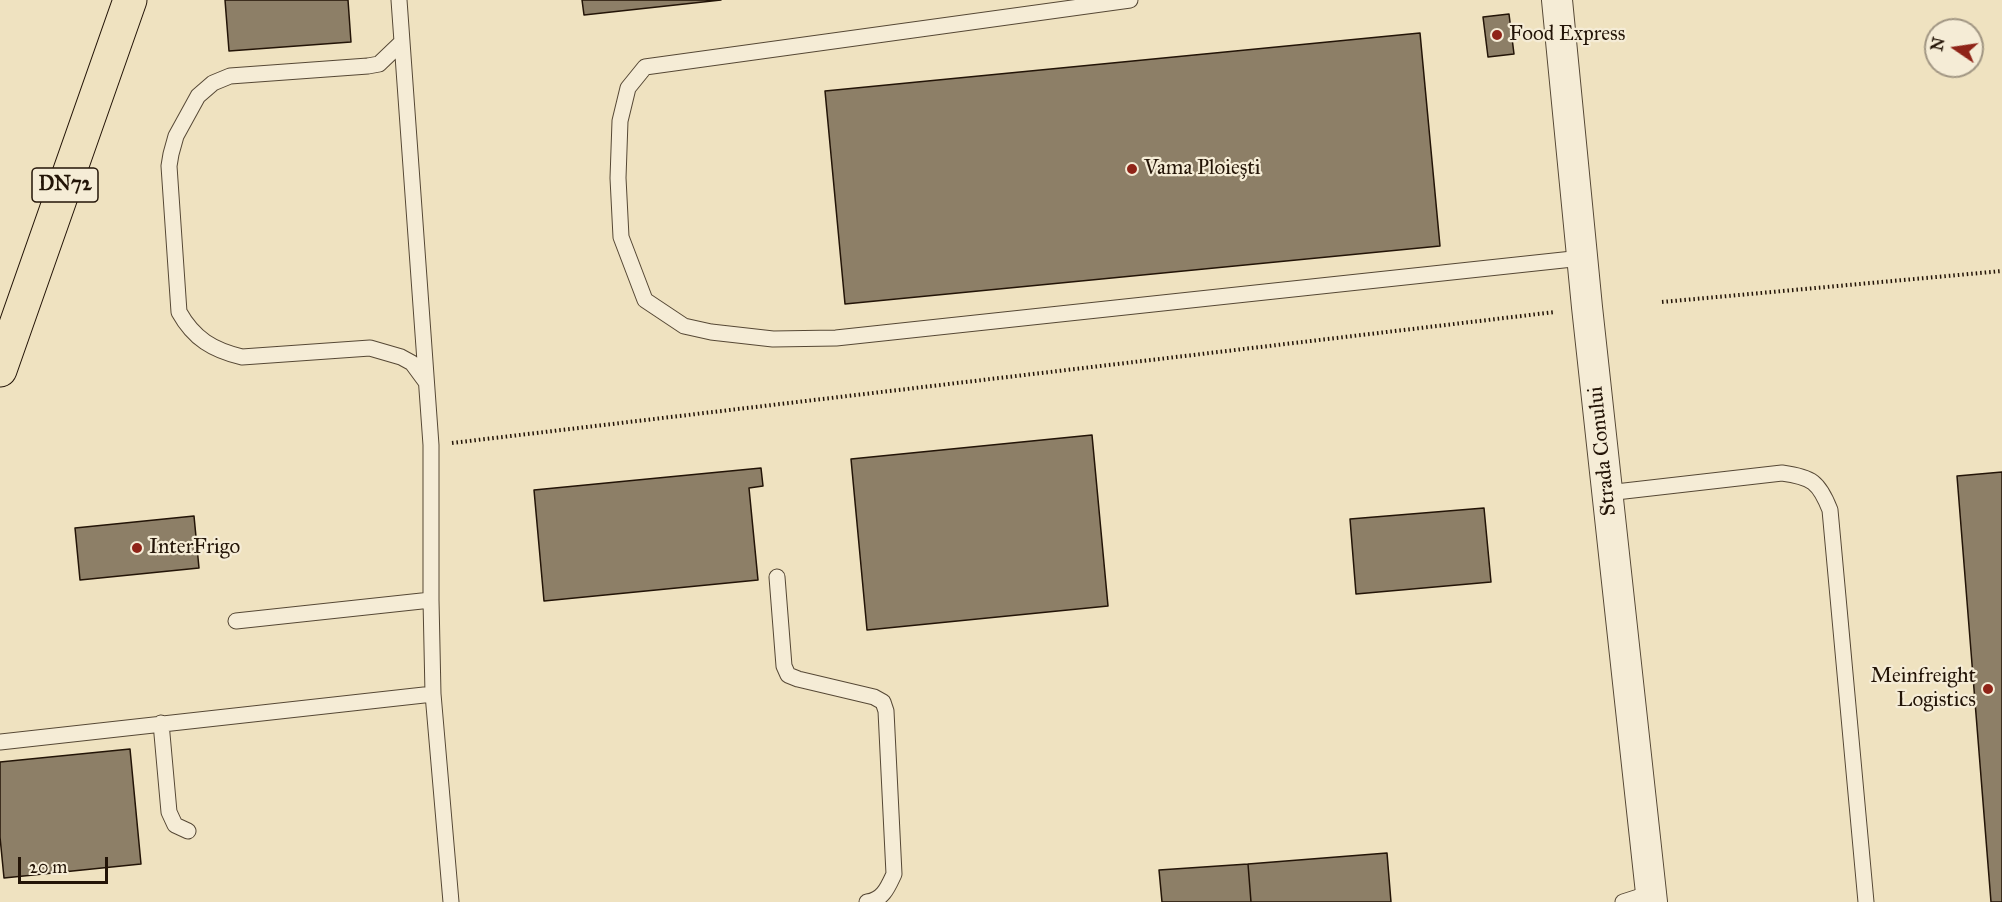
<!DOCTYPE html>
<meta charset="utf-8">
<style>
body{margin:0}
#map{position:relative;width:2002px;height:902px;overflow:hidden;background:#efe2c0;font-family:"IM FELL Great Primer",serif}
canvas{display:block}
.north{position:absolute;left:1924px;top:18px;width:60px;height:60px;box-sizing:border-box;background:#f5ecd6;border:2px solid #a19683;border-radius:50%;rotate:283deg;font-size:16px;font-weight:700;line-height:24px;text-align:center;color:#231407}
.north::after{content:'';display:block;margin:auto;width:21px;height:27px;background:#8f2418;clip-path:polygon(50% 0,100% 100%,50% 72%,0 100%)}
.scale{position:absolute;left:18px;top:857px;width:90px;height:27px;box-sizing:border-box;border:3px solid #231407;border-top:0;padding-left:8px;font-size:18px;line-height:21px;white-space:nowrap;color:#231407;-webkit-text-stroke:4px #f5ecd6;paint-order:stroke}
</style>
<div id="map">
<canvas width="2002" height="902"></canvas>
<div class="north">N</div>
<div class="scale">20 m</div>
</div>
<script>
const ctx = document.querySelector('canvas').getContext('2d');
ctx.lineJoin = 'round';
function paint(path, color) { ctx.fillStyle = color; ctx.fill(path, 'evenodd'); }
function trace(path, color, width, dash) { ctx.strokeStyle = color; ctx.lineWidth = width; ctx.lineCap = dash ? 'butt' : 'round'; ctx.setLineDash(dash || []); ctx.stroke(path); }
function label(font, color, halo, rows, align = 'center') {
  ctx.font = font + ' "IM FELL Great Primer",serif'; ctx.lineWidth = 4.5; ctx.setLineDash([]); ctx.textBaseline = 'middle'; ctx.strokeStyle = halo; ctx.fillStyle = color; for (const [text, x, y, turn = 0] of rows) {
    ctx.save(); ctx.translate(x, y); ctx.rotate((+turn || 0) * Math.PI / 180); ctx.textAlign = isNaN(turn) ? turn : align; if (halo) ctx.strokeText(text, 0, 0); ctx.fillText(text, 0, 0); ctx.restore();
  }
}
const building = new Path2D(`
 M225,0H348L351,42L229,51Z
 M582,0H721L584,15Z
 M1509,14L1514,54L1488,57L1483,17Z
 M1420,33L1440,246L845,304L825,91Z
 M1092,435L1108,606L867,630L851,459Z
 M761,468L763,486L749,488L758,580L544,601L534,490Z
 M2002,472V902H1991L1957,476Z
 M1484,508L1491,582L1356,594L1350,519Z
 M194,516L199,568L80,580L75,528Z
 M130,749L141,864L4,878L0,837V762Z
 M1387,853L1391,902H1251L1248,864Z
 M1248,864L1251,902H1162L1159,870Z`);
paint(building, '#8d7f67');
trace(building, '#231407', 1.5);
const service = new Path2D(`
 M399,0L431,445V600L433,694L451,902
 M1130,0L645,67L628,88L620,121L618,178L621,237L645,300L684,326L711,332L773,339L836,338L1582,258
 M402,42L379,64L368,66L230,76L213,83L198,96L176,136L171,154L169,166L179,312C194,339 213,350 242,357L370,348L401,357L412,363L426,382
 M1607,493L1782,473C1812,477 1819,482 1830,510L1866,902
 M777,577L784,666L788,675L798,679L874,697L883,702L886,711L894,874C888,887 883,900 867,902
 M236,621L431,600
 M161,723L169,812L175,825L188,831
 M0,742L433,694
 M1623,902L1651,893`);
const minor = new Path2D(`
 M1557,0L1587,307L1652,902`);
const primary = new Path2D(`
 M0,370L130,0`);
trace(service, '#564835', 17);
trace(minor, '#564835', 32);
trace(primary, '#231407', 35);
trace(new Path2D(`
 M1662,302L2002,271
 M452,443L1555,312`), '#231407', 4, [1.5, 3]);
trace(service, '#f5ecd6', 15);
trace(minor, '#f5ecd6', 30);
trace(primary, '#efe2c0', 33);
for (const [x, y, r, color] of [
 [1497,35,6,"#8f2418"],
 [1132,169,6,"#8f2418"],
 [137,548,6,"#8f2418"],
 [1988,689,6,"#8f2418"]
]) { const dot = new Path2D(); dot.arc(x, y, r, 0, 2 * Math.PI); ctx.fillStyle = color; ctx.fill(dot); trace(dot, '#f5ecd6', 2); }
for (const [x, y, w] of [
 [65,185,66]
]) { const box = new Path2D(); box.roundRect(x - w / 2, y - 17, w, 34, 4.5); ctx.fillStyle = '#f5ecd6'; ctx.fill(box); trace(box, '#231407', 1.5); }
label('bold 20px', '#231407', null, [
 ["DN72",65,185]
]);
label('21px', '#231407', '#f5ecd6', [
 ["Food Express",1509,35],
 ["Vama Ploiești",1144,169],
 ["InterFrigo",149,548],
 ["Meinfreight",1976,677,"right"],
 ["Logistics",1976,701,"right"]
], 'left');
label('21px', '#231407', '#f5ecd6', [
 ["Strada Conului",1603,451,-96]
]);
</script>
